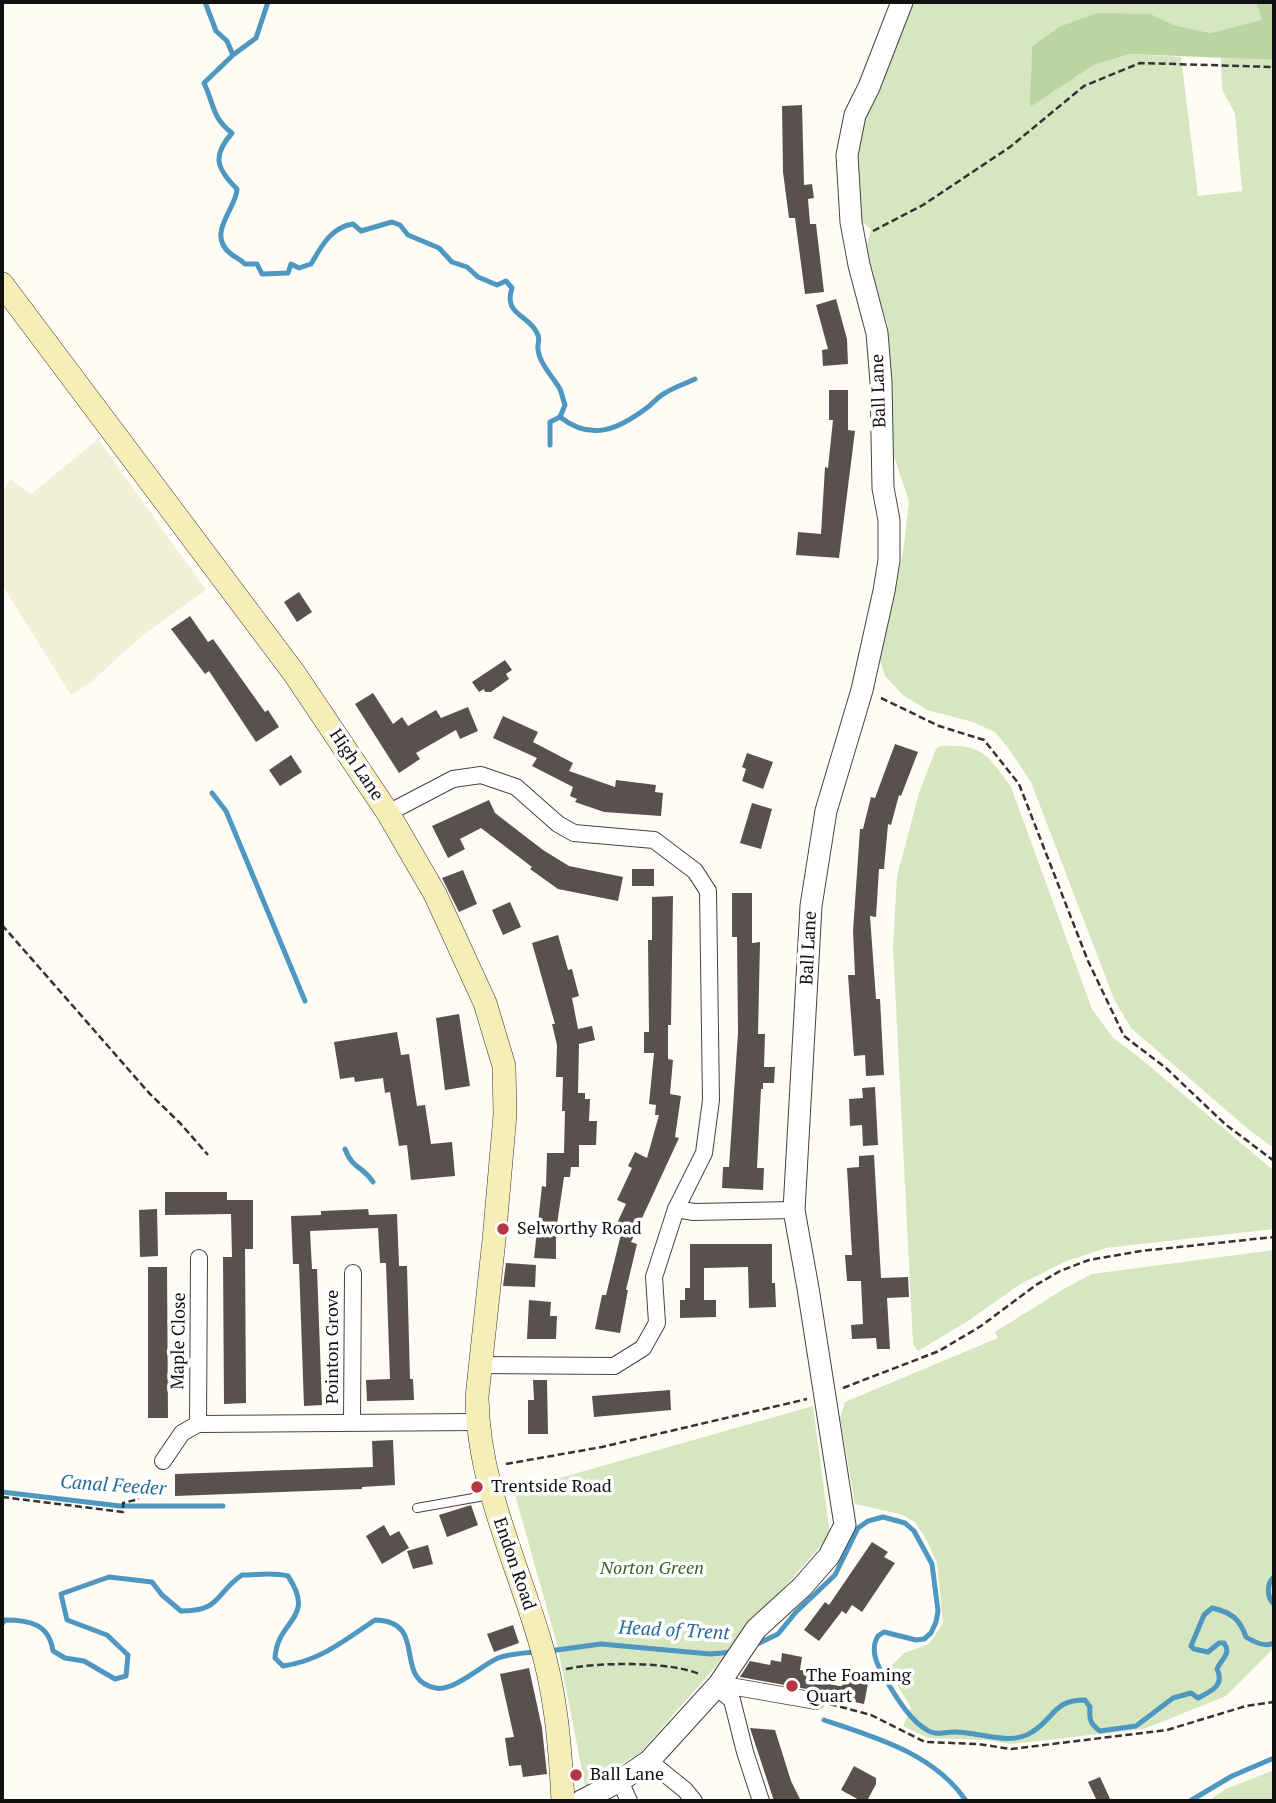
<!DOCTYPE html>
<style>
body{margin:0}
#map{position:relative;width:1276px;height:1803px;overflow:hidden;background:#fefcf5;font-family:"PT Serif",serif}
canvas{display:block}
.frame{position:absolute;inset:0;border:4px solid #111;pointer-events:none}
</style>
<div id="map">
<canvas width="1276" height="1803"></canvas>
<div class="frame"></div>
</div>
<script>
const ctx = document.querySelector('canvas').getContext('2d');
ctx.lineJoin = 'round';
function paint(path, color) { ctx.fillStyle = color; ctx.fill(path, 'evenodd'); }
function trace(path, color, width, dash) { ctx.strokeStyle = color; ctx.lineWidth = width; ctx.lineCap = dash ? 'butt' : 'round'; ctx.setLineDash(dash || []); ctx.stroke(path); }
function label(font, color, halo, rows, align = 'center') {
  ctx.font = font + ' "PT Serif",serif'; ctx.lineWidth = 7; ctx.setLineDash([]); ctx.textBaseline = 'middle'; ctx.strokeStyle = halo; ctx.fillStyle = color; for (const [text, x, y, turn = 0] of rows) {
    ctx.save(); ctx.translate(x, y); ctx.rotate((+turn || 0) * Math.PI / 180); ctx.textAlign = isNaN(turn) ? turn : align; if (halo) ctx.strokeText(text, 0, 0); ctx.fillText(text, 0, 0); ctx.restore();
  }
}
paint(new Path2D(`
 M98,439L206,590L143,635L90,683L71,695L2,585V494L10,479L31,494Z`), '#f2efd7');
paint(new Path2D(`
 M909,2H1256L1263,20L1210,33L1174,25L1151,14L1059,27L1032,46L1031,106L1094,65L1130,54L1181,57L1198,196L1242,191L1235,113L1222,90L1221,58L1274,60V1148L1248,1129L1131,1028L1114,999L1031,782L1009,749L995,732L973,722L927,710L903,695L885,676L878,654L903,553L909,501L894,457L889,398L888,326L865,252L871,229L863,223L852,179L862,121Z
 M940,746C983,744 987,754 1011,787L1092,1009L1113,1038L1140,1058L1274,1171V1229L1106,1248L1064,1262L1019,1285L968,1321L918,1351L913,1344L893,947L897,876L919,793L936,749Z
 M1274,1250V1648L1226,1696L1144,1729L1011,1744L986,1740L928,1738L903,1726L911,1708L888,1669L904,1653L929,1644L943,1623L937,1563L927,1541L915,1522L900,1514L855,1504L840,1418L845,1402L998,1338L995,1332L1062,1290L1092,1274Z
 M813,1406L830,1535L640,1753L585,1786L558,1648L514,1491Z
 M1274,1770V1801H1208L1226,1789Z`), '#d6e6c1');
paint(new Path2D(`
 M1256,2H1274V60L1130,54L1094,65L1030,107L1032,46L1059,27L1097,13L1151,14L1174,25L1210,33L1262,20Z`), '#bbd5a2');
trace(new Path2D(`
 M205,2L216,31L227,41L233,55
 M268,2L256,38L233,55L204,83C214,104 212,118 232,133C212,156 216,168 237,189C237,208 205,234 231,254C236,258 240,259 245,264H257L262,274L288,273L291,264L299,268L311,264C321,247 331,227 353,224L361,231L392,222L400,225L408,235L439,248L452,262L467,267L478,277L497,285L506,281L512,288C503,315 528,314 537,333C541,339 537,343 538,349C539,363 553,377 560,389C562,394 563,400 565,405L560,417L550,422V445
 M560,417C592,442 619,429 648,407C654,402 659,396 665,393C674,387 685,384 695,379
 M212,793L226,811L305,1001
 M345,1149C353,1170 363,1166 373,1182
 M2,1492L120,1506H223
 M1274,1577C1266,1584 1267,1598 1274,1604
 M2,1624L5,1620C30,1620 49,1624 53,1651L65,1658L84,1661L115,1679L126,1676L128,1655L107,1635L67,1620L61,1594L109,1577L152,1582L162,1595L181,1611C222,1611 215,1593 242,1575C257,1575 273,1572 288,1576C317,1620 277,1619 275,1658L283,1666C320,1661 345,1640 375,1620C430,1621 391,1680 436,1688C453,1692 482,1665 498,1658C509,1654 524,1653 535,1652
 M753,1646L778,1634L796,1612L835,1575L858,1528L868,1521L883,1517L905,1523L914,1531L932,1564L938,1611L936,1622L931,1633L924,1639L916,1640L884,1632L878,1636C868,1652 880,1670 889,1685C898,1700 911,1721 927,1730C936,1736 943,1732 953,1732C977,1731 1010,1747 1032,1732C1055,1718 1053,1700 1085,1700L1090,1707C1089,1719 1090,1724 1100,1731L1136,1726L1173,1698L1191,1693L1198,1698C1211,1691 1225,1686 1217,1669C1221,1659 1232,1654 1224,1643H1219L1208,1652L1194,1649L1191,1646L1204,1615L1212,1608C1231,1612 1240,1619 1246,1637C1254,1642 1265,1648 1274,1643
 M549,1651L601,1644L710,1654L734,1652
 M824,1720C875,1737 935,1754 966,1801
 M1190,1801L1232,1776L1274,1758`), '#4d97c0', 5);
paint(new Path2D(`
 M802,105L804,185L812,184L814,198L808,199L810,224H816L824,292L805,294L795,218H789L783,172L782,106Z
 M836,299L847,339L848,364L823,366L822,350L828,349L816,305Z
 M829,390H848V430L855,431L839,558L796,555L798,532L821,534L825,467L828,468L833,420H829Z
 M299,592L312,612L297,622L284,602Z
 M190,616L208,642L213,639L265,712L268,710L279,727L256,742L209,671L205,674L171,629Z
 M505,660L512,670L506,674L509,679L491,692H485L484,689L479,692L472,682Z
 M373,693L393,724L402,717L408,726L436,710L441,718L468,707L478,731L460,739L456,730L416,753L420,759L399,773L355,704Z
 M503,716L538,732L533,742L573,763L569,771L615,787L616,780L656,785L655,792L663,793L661,816L604,812L575,802L577,799L570,796L573,787L532,766L537,758L493,738Z
 M895,744L918,752L901,796L899,795L891,825L888,824L884,869H879L876,917L870,916L876,999H880L884,1075L866,1076L865,1055L854,1056L848,975H855L853,931L860,829H863L871,797L875,798Z
 M747,753L773,762L763,789L742,781L746,769L742,767Z
 M291,755L302,772L280,786L269,770Z
 M489,800L495,813L543,850L569,866L623,877L618,901L558,889L530,869L532,867L481,828L460,839L465,849L448,858L432,826Z
 M752,803L772,809L761,849L740,843Z
 M632,869H654V886H632Z
 M463,870L477,904L459,912L442,878Z
 M732,893H752V943L760,942L758,1034H765L764,1067H775L774,1083H763V1089H761L757,1168H764L763,1190L722,1188L723,1167H729L738,1033L737,937H732Z
 M673,896L671,1025H668V1059L673,1060L670,1094L681,1096L675,1137L679,1138L631,1242L637,1244L626,1290H628L620,1333L595,1329L602,1295H606L623,1226L617,1223L626,1204L617,1200L632,1168L628,1166L635,1152L647,1158L659,1115H655L656,1105L649,1104L654,1053H644V1032H649L648,940H652V897Z
 M510,902L521,927L503,935L492,910Z
 M558,935L568,970L572,969L579,996L572,998L578,1029L592,1026L595,1040L579,1044L578,1093H585V1099H590L589,1121H597L596,1145H579V1167H571L570,1177H564L556,1231V1259L534,1258L542,1186L546,1187L547,1153H564L565,1111H562L563,1077H556L557,1045L552,1024H555L532,943Z
 M459,1014L470,1086L445,1090L436,1018Z
 M397,1032L401,1055L409,1054L417,1106L425,1105L431,1144L452,1142L455,1176L411,1180L407,1145L399,1146L390,1092L385,1093L383,1078L355,1082L354,1077L340,1079L334,1042Z
 M875,1087L878,1145L863,1146L862,1125L850,1126L849,1099L863,1098L862,1088Z
 M874,1155L881,1278L908,1277L909,1297L887,1298L890,1349H877L876,1338L852,1339L851,1325L863,1324L861,1281H847L845,1255H852L847,1168L859,1167V1156Z
 M165,1192H227V1200H253V1249H245L246,1403L224,1404L223,1257H232L231,1214L165,1215Z
 M157,1209L158,1256L140,1257L139,1210Z
 M368,1209L369,1215L397,1214L399,1266H407L410,1379H413L414,1400L367,1401L366,1380L390,1379L386,1263H380L378,1228L310,1231L312,1269H317L322,1405L304,1406L299,1264H293L291,1216L321,1215V1211Z
 M690,1244H772V1283H775L776,1307L749,1308L748,1267L704,1268V1300H716V1317L680,1318V1300H685V1288H690Z
 M506,1263L536,1265L535,1287L503,1286Z
 M148,1267H167L168,1418H148Z
 M529,1300L551,1302L550,1316H557L556,1339H527Z
 M533,1380H547L548,1434H528V1400H534Z
 M670,1390L671,1410L594,1417L592,1396Z
 M393,1440L395,1485L362,1487V1489L175,1496V1474L373,1467L372,1441Z
 M471,1505L478,1525L447,1537L439,1515Z
 M384,1525L390,1536L399,1531L409,1548L382,1564L366,1536Z
 M872,1542L888,1552L884,1557L895,1563L862,1612L852,1605L846,1614L842,1611L819,1641L804,1630L825,1602L829,1605Z
 M428,1545L433,1564L413,1569L407,1551Z
 M513,1625L519,1643L494,1652L487,1634Z
 M782,1653L802,1657L800,1670L807,1671L806,1679L839,1686H842L844,1679L853,1681L855,1670L870,1673L864,1704L825,1696L818,1691L740,1677L750,1661L770,1665L771,1660L781,1662Z
 M529,1668L542,1728L547,1774L523,1777L521,1765L509,1766L505,1738L514,1737L500,1674Z
 M750,1728L775,1730L791,1781L801,1801H774Z
 M854,1766L876,1778V1784L867,1801H861L841,1790Z
 M1100,1777L1111,1801H1097L1088,1782Z`), '#58514e');
const service = new Path2D(`
 M417,1508L490,1495`);
const minor = new Path2D(`
 M388,813L453,779L481,775L516,787L558,824L574,833L654,840L695,871L708,891L711,1100L704,1153L676,1209L654,1277L657,1323L643,1348L614,1366L480,1365
 M676,1209L694,1212L794,1210
 M352,1422L353,1273
 M198,1424L199,1258
 M163,1461L182,1433L198,1424L477,1422
 M719,1684L816,1701
 M716,1687L732,1700L745,1752L761,1801
 M649,1761L685,1790L694,1801
 M620,1781L629,1801`);
const tertiary = new Path2D(`
 M581,1801L620,1781L649,1761L719,1684L756,1629L802,1587L829,1556L845,1525L808,1288L794,1210L811,906L826,811L862,690L884,591L889,560V520L883,488L881,382L877,333L859,265L851,222L847,155L855,115L869,87L902,2`);
const secondary = new Path2D(`
 M2,284L294,673L388,813L435,894L485,1003L504,1066L505,1115L494,1240L477,1397C478,1482 515,1558 539,1638C556,1691 560,1746 563,1801`);
trace(service, '#444', 10);
trace(minor, '#444', 18);
trace(tertiary, '#444', 23);
trace(secondary, '#333', 24);
trace(new Path2D(`
 M873,231L923,205L1010,147L1084,86L1140,63L1274,67
 M881,698L939,726L984,740L1019,784L1088,961L1124,1036L1166,1068L1225,1124L1274,1161
 M2,925L149,1093L180,1123L208,1155
 M843,1388L939,1351L981,1326L1036,1285L1060,1271L1089,1260L1141,1251L1274,1237
 M506,1464L602,1447L807,1399
 M2,1497L123,1512V1503L139,1499
 M566,1669C596,1662 674,1661 701,1675
 M830,1704L871,1715L925,1742L978,1744L1011,1749L1167,1730L1246,1706L1274,1702`), '#333', 2.5, [7, 3.5]);
trace(service, '#fff', 8);
trace(minor, '#fff', 16);
trace(tertiary, '#fff', 21);
trace(secondary, '#f7edb7', 23);
for (const [x, y, r, color] of [
 [503,1229,7,"#b43641"],
 [477,1487,7,"#b43641"],
 [792,1686,7,"#b43641"],
 [576,1775,7,"#b43641"]
]) { const dot = new Path2D(); dot.arc(x, y, r, 0, 2 * Math.PI); ctx.fillStyle = color; ctx.fill(dot); trace(dot, '#fff', 2.5); }
label('18px', '#111', '#fff', [
 ["Ball Lane",879,391,-92],
 ["High Lane",356,765,56],
 ["Ball Lane",809,948,-87],
 ["Maple Close",179,1341,-89],
 ["Pointon Grove",333,1347,-90],
 ["Endon Road",514,1564,71]
]);
label('18px', '#111', '#fff', [
 ["Selworthy Road",517,1229],
 ["Trentside Road",491,1487],
 ["The Foaming",806,1676],
 ["Quart",806,1697],
 ["Ball Lane",590,1775]
], 'left');
label('italic 18px', '#356326', '#fff', [
 ["Norton Green",652,1569]
]);
label('italic 19px', '#256a97', '#fff', [
 ["Canal Feeder",113,1486,4],
 ["Head of Trent",674,1631,3]
]);
</script>
